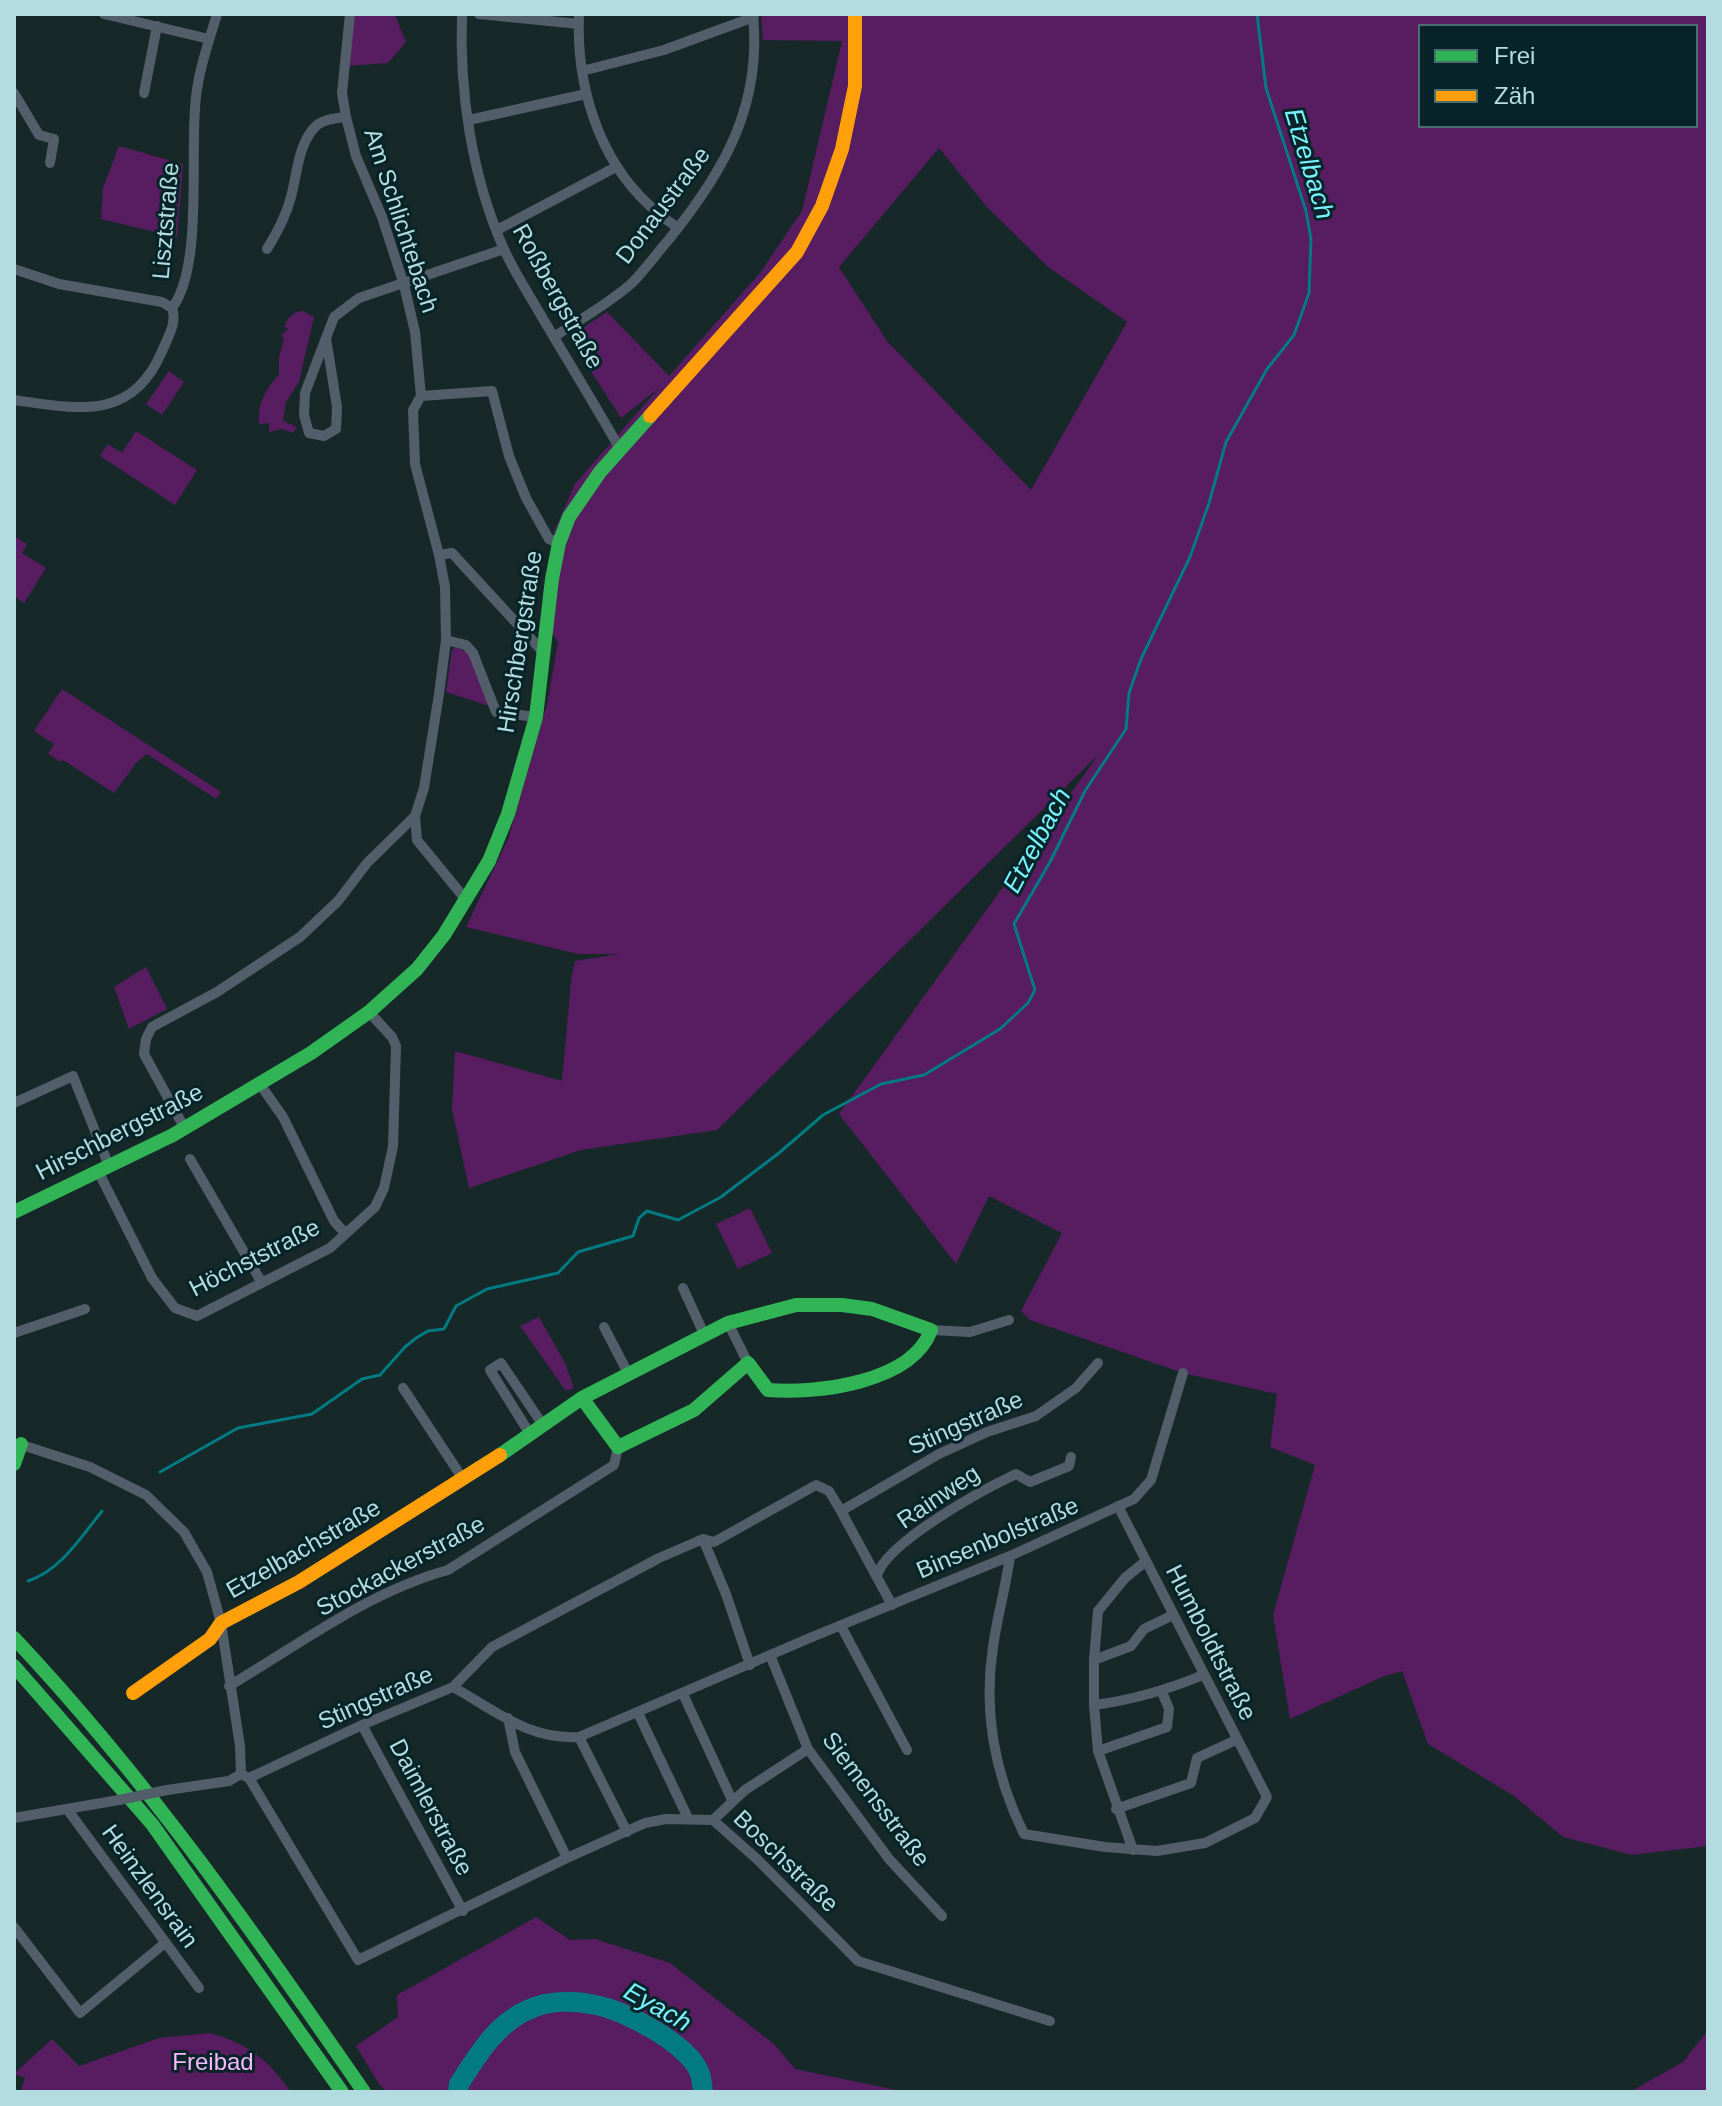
<!DOCTYPE html>
<meta charset="utf-8">
<style>
body{margin:0}
#map{position:relative;width:1722px;height:2106px;overflow:hidden;background:#172829;font-family:Arial,sans-serif}
canvas{display:block}
.frame{position:absolute;inset:0;border:16px solid #b2dce0;pointer-events:none}
.legend{position:absolute;left:1418px;top:24px;width:280px;height:104px;box-sizing:border-box;background:#062427;border:2px solid #4b6e71;margin:0;padding:10px 14px;list-style:none;font-size:24px;color:#b2dce0}
.legend li{display:flex;align-items:center;gap:16px;height:40px}
.legend b{width:40px;border:2px solid #4b6e71}
</style>
<div id="map">
<canvas width="1722" height="2106"></canvas>
<div class="frame"></div>
<ul class="legend">
<li><b style="height:10px;background:#30b455"></b>Frei</li>
<li><b style="height:10px;background:#ff9f0a"></b>Zäh</li>
</ul>
</div>
<script>
const ctx = document.querySelector('canvas').getContext('2d');
ctx.lineJoin = 'round';
function paint(path, color) { ctx.fillStyle = color; ctx.fill(path, 'evenodd'); }
function trace(path, color, width, dash) { ctx.strokeStyle = color; ctx.lineWidth = width; ctx.lineCap = dash ? 'butt' : 'round'; ctx.setLineDash(dash || []); ctx.stroke(path); }
function label(font, color, halo, rows, align = 'center') {
  ctx.font = font + ' Arial,sans-serif'; ctx.lineWidth = 6; ctx.setLineDash([]); ctx.textBaseline = 'middle'; ctx.strokeStyle = halo; ctx.fillStyle = color; for (const [text, x, y, turn = 0] of rows) {
    ctx.save(); ctx.translate(x, y); ctx.rotate((+turn || 0) * Math.PI / 180); ctx.textAlign = isNaN(turn) ? turn : align; if (halo) ctx.strokeText(text, 0, 0); ctx.fillText(text, 0, 0); ctx.restore();
  }
}
paint(new Path2D(`
 M350,14L395,15L406,42L388,63L346,66Z
 M761,14H1708V1846L1632,1855L1563,1837L1514,1796L1428,1744L1402,1671L1382,1677L1290,1719L1273,1615L1315,1465L1270,1447L1277,1394L1183,1373L1030,1320L1021,1311L1062,1233L989,1196L956,1264L839,1114L1099,754L717,1130L581,1150L469,1188L452,1109L455,1051L562,1081L571,981L575,961L619,954H578L466,927L508,839L547,705L558,642L544,620L554,531L575,484L659,388L621,418L569,337L607,312L669,376L760,273L802,211L842,41L763,40ZM1420,26H1696V126H1420ZM939,148L987,207L1047,266L1127,322L1031,490L887,341L839,267Z
 M119,146L183,164L177,237L101,219L103,188Z
 M303,311L314,317L299,382L286,402L283,421L297,427L293,433L282,429L269,432V423L259,424C257,404 266,389 279,374V357L284,339L281,336L288,328L284,327C288,317 292,312 303,311Z
 M169,371L184,382L162,415L146,404Z
 M136,431L197,470L175,505L100,456L108,444L122,453Z
 M14,536L27,544L22,553L46,568L24,603L14,596Z
 M457,647L470,654L489,706L446,692L452,650Z
 M62,689L221,792L216,799L147,754L136,763L114,793L63,760L61,762L48,754L54,744L34,731Z
 M146,967L167,1009L129,1029L114,987Z
 M750,1208L772,1253L738,1269L716,1224Z
 M539,1317L565,1363L574,1388L566,1391L520,1326Z
 M536,1917L570,1940L595,1939L670,1963L775,2045L795,2069L906,2092H387L379,2084L356,2046L398,2017L397,1995Z
 M1708,2030V2092H1630L1683,2062Z
 M209,2033C246,2042 269,2060 290,2091L27,2092L21,2089L25,2078L14,2074L52,2039L79,2066L159,2038Z`), '#571d60');
trace(new Path2D(`
 M160,1472L238,1428L312,1414L362,1379L380,1375L405,1347L416,1338L428,1331L444,1329L456,1306L487,1289L558,1273L578,1252L633,1236L639,1218L647,1211L678,1220L721,1197L779,1153L823,1115L881,1084L924,1075L1000,1029L1028,1003L1035,990L1014,924L1050,862L1085,791L1126,729L1129,693L1141,659L1190,557L1209,503L1226,442L1267,369L1294,335L1309,293L1311,239L1306,211L1266,88L1257,14
 M28,1581C61,1570 81,1537 102,1511`), '#027a82', 3);
trace(new Path2D(`
 M458,2092L459,2084C479,2053 498,2020 535,2007C553,2000 577,2001 596,2005C624,2010 691,2045 700,2074C702,2079 702,2086 703,2092`), '#027a82', 20);
trace(new Path2D(`
 M104,14L209,39
 M462,14C459,92 472,176 503,247C513,270 527,291 539,312C566,358 594,403 620,449
 M479,14L579,24
 M579,14C576,83 597,157 649,205C659,214 667,222 678,227
 M582,71L664,50L754,17
 M14,93L39,135L54,139L50,163
 M144,93L157,26
 M469,120L586,94
 M497,230L616,167
 M267,249C277,233 286,216 291,197C297,175 298,143 316,126C323,119 337,118 346,117
 M14,269L59,284L162,302L172,308
 M554,337C577,321 615,300 634,281C647,267 658,252 670,238C725,170 762,105 753,14
 M326,338L337,407L336,429L324,436L309,433L304,415L305,393L334,317L359,298L504,249
 M421,396L492,391L509,456L526,498L549,539L559,543
 M14,400C78,409 133,422 163,349C169,335 177,322 172,308C204,266 189,151 196,97C199,69 209,41 217,14
 M439,555L452,553L545,654
 M446,640L466,645L473,653L496,712L536,717
 M415,816L417,840L466,900
 M259,1083L283,1117L334,1221L345,1233
 M14,1103L73,1076L109,1166
 M184,1127L144,1054L146,1039L152,1027L217,992L300,937L338,901L367,863L415,816L424,788L439,694L446,640L445,587L439,555L415,464L413,410L421,396L415,332L404,285L382,217L356,156L346,117L342,93L350,14
 M190,1159L262,1283
 M98,1171L152,1278L175,1308L197,1316L330,1248L375,1207L384,1188L393,1146L396,1046L392,1037L369,1012
 M683,1288L704,1334
 M728,1323L748,1363
 M604,1327L629,1375
 M931,1330L970,1332L1009,1320
 M14,1333L85,1309
 M403,1388L463,1479
 M530,1434L490,1370L501,1363L543,1425
 M19,1444L90,1467L146,1495L184,1532L207,1572L221,1623L240,1746L241,1774
 M841,1511L892,1605
 M703,1539L726,1594L750,1665
 M1010,1556C1006,1587 997,1617 993,1647C983,1712 995,1775 1024,1834L1105,1847L1157,1851L1205,1843L1255,1818L1267,1797L1118,1506
 M877,1576C885,1543 984,1489 1016,1474L1030,1482L1069,1466L1071,1457
 M841,1626L907,1750
 M770,1655L808,1749L889,1859L942,1916
 M1094,1660L1131,1646L1144,1629L1173,1615
 M229,1686C300,1644 368,1592 448,1570L614,1465L618,1447
 M453,1687C496,1711 528,1740 579,1737L812,1637L1010,1556L1134,1499L1151,1480L1183,1373
 M683,1694L732,1800
 M1094,1705C1133,1700 1167,1690 1203,1675
 M638,1713L688,1818
 M508,1718L515,1752L567,1858
 M362,1725L463,1911
 M579,1737L627,1832
 M1098,1751L1167,1727L1169,1709L1162,1692
 M241,1774L249,1778L358,1960L567,1858L645,1823L666,1819L713,1820L758,1860L858,1961L1050,2021
 M249,1778L362,1725L453,1687L492,1647L659,1558L703,1539L714,1542L816,1485L829,1491L841,1511L939,1454L987,1432L1036,1416L1076,1388L1098,1363
 M167,1790L229,1781L241,1774
 M67,1809L199,1988
 M1116,1809L1191,1783L1197,1758L1236,1740
 M14,1818L119,1800
 M713,1820L745,1790L808,1749
 M1133,1850L1098,1751L1094,1705V1660L1098,1611L1125,1578L1146,1561
 M14,1927L80,2013L165,1943`), '#525e6a', 10);
trace(new Path2D(`
 M14,1212L173,1135L311,1053L369,1012L417,969L444,935L489,861L508,814L536,717L552,579L559,543L569,517L600,472L650,416
 M500,1455L582,1398L728,1323L796,1305H842L872,1309L931,1330C912,1383 816,1394 768,1390L748,1363L694,1410L618,1447L582,1398
 M14,1464L21,1444
 M14,1638C146,1778 255,1934 364,2092
 M14,1666L152,1824L342,2092`), '#30b455', 14);
trace(new Path2D(`
 M650,416L797,252L822,206L842,149L855,86V14
 M133,1693L210,1639L221,1623L299,1582L500,1455`), '#ff9f0a', 14);
trace(new Path2D(`
 M119,1800L167,1790`), '#525e6a', 10);
label('24px', '#b2dce0', '#062427', [
 ["Donaustraße",664,206,-53],
 ["Lisztstraße",167,221,-85],
 ["Am Schlichtebach",400,221,72],
 ["Roßbergstraße",557,297,61],
 ["Hirschbergstraße",521,642,-81],
 ["Hirschbergstraße",120,1133,-27],
 ["Höchststraße",255,1259,-27],
 ["Stingstraße",966,1424,-24],
 ["Rainweg",939,1498,-34],
 ["Binsenbolstraße",998,1539,-23],
 ["Etzelbachstraße",304,1550,-30],
 ["Stockackerstraße",401,1567,-28],
 ["Humboldtstraße",1210,1643,63],
 ["Stingstraße",376,1699,-24],
 ["Siemensstraße",875,1800,53],
 ["Daimlerstraße",430,1808,62],
 ["Boschstraße",785,1862,44],
 ["Heinzlensrain",149,1887,54]
]);
label('24px', '#f6b8fc', '#062427', [
 ["Freibad",213,2063]
]);
label('italic 26px', '#76f3ff', '#062427', [
 ["Etzelbach",1308,164,73],
 ["Etzelbach",1038,841,-62],
 ["Eyach",657,2008,30]
]);
</script>
